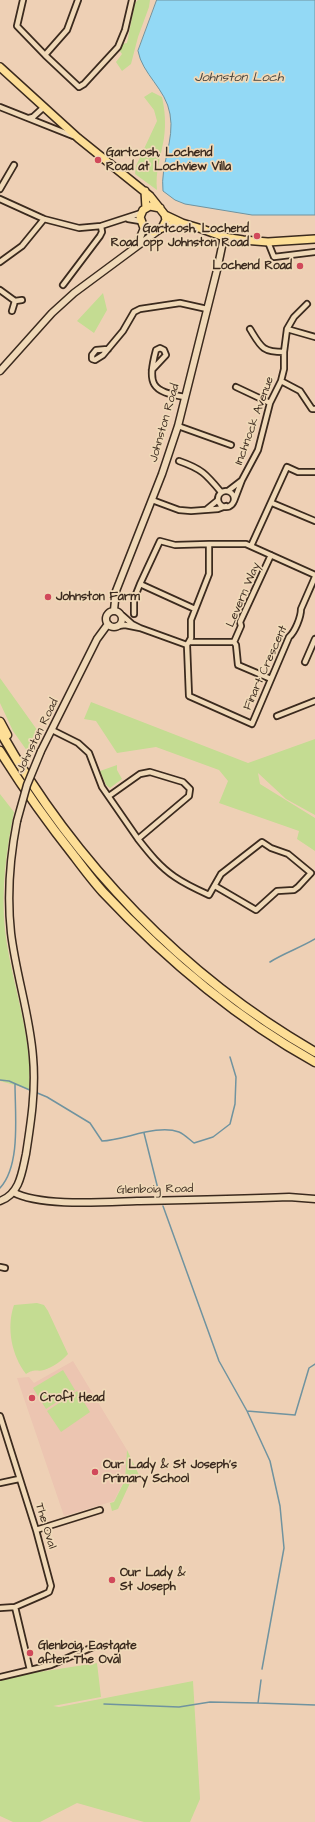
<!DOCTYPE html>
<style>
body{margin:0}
canvas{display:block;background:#eed0b5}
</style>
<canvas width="315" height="1822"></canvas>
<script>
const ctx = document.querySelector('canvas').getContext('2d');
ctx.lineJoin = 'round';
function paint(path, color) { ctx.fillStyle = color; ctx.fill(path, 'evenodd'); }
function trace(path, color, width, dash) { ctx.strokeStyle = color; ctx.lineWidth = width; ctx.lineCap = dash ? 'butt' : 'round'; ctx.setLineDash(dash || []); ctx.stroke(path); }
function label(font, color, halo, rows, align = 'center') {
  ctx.font = font + ' "Architects Daughter",sans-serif'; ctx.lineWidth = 3.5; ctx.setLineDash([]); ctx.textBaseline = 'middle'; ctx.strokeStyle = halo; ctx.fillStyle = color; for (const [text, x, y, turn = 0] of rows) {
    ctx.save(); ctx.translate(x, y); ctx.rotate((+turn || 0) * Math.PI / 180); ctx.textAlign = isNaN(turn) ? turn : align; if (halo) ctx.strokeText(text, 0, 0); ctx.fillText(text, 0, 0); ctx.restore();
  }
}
paint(new Path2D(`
 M73,1361L127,1450L125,1479L114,1501L64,1516L17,1378L29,1377L34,1383Z`), '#ecc5b1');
paint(new Path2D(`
 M138,0H150L149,7L138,37L131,64L122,71L116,62L122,54L119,50L122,44L127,43L135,3Z
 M152,92L162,97C165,110 166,124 164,138C161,156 155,172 157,190L135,174L136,166L157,121L154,110L144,97Z
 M103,293L107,310L94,333L77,321Z
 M0,678L40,734L30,755L13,731L0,703Z
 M91,702L248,763L315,739V815L286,799L258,773L260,784L315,818V851L297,839L299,831L219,803L228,781L219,770L156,747L117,753L96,721L84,719Z
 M117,765V770L122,779L110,788L106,785L100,771Z
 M0,794L14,812C6,851 1,891 5,930C11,983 33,1035 29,1089L0,1081Z
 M37,1303L44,1305L48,1311L68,1354C62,1361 53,1367 44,1370C37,1372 35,1368 26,1374C12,1356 6,1328 14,1305Z
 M63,1370L75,1390L46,1409L33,1388Z
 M77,1391L90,1412L61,1432L47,1411Z
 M127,1450L139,1475L130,1483L118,1509L112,1511L110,1503L114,1502L125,1480Z
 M97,1663L101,1697L53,1706L59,1707L193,1681L200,1799L190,1822H144L77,1803L40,1822H13L0,1816V1715L40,1708L0,1715V1678Z`), '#c4dc92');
const water = new Path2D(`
 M157,0H315V215H252L185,204L175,200L163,191C160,165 175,140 170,114C166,89 142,74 138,51Z`);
paint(water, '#93d9f5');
trace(water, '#70939f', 1);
trace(new Path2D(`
 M270,962C284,953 300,948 315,939
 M0,1080L9,1081L32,1091
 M35,1092L47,1097L90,1123L102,1141C125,1140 157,1124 179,1132C184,1134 190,1140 194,1143L213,1137L230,1124L235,1104L236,1077L230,1057
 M144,1133L158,1189
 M0,1188C21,1165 15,1115 15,1084
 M163,1206L219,1361L247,1411L270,1461L280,1506L284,1548L262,1669
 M247,1411L295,1415L309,1368L315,1364
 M261,1680L258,1703L315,1705
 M104,1704L179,1707L210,1702L258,1703`), '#70939f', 1.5);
const street = new Path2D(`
 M23,0L17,26L45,55L79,87L84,84L118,47L125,30L132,0
 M45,55L67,30L78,0
 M0,107L73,136
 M29,118L33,117L44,107
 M0,189L14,165
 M0,199L44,219L79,228L101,226L141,213
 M128,219L140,221
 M268,242L274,257L315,252
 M0,262L22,246L44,219
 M63,285L100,236L102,232L101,226
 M0,290L15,301L22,300
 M12,311L15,301
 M250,329C261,347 262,352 284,352
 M287,329L315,337
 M108,349L96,350L92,355V359L95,360L103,355L123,331L134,312L140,309L180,303L207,309
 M152,370L166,355L164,350L160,348L156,350C147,384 151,392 185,397
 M281,381L300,391L312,409H315
 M236,387L270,403
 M178,426L231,445
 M179,461C202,469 206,474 221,492
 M228,491L241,481
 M218 499a8 8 0 1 1 16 0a8 8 0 1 1-16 0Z
 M152,500L179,510L191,511L218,509L226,506
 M234,501L242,480L258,450L270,403L281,381L284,369V352L287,329L294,317L307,304
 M272,503L315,521
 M207,509L218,500
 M251,546L287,467L298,472H315
 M315,575L246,544H209V574L191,620V638L187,645L189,696L252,724L289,637C295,632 301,617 301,609L315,577
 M195,609L140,584L160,541L175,545L209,544
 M134,614V599L140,584
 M118,626L125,625L140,628L132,624L123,616
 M140,628L187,645
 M190,642H234L236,645L238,665L271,679
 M234,642L241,626L240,622L271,555
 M305,662L315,639
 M277,716L315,701
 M52,730L78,743L89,753L102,787L138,839L189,796L190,789L183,782L150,772L140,774L109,796
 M138,839C149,853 160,867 175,877C185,884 198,890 209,895L221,874L262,842L271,848L288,854L311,873L298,887L294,890L277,891L256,910L215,886
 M0,1267L5,1268
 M0,1416L36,1530L51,1586L49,1592L45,1594L15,1607L0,1608
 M0,1483L19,1479
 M36,1530L100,1510
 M15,1607L30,1670
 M0,1677L51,1665L93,1647`);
const secondary = new Path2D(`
 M136,247L144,228
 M0,371L52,313L74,293L159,230
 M114,610L116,591L162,474L178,426L217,270L224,237
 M106 619a8 8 0 1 1 16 0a8 8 0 1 1-16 0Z
 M41,751L97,639L108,624
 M13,1192C40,1207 105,1202 137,1201C187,1200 238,1199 289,1197L315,1199
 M0,1201C20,1194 22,1172 26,1154C31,1122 36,1090 33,1057C30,1015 16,975 11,933C7,896 10,857 17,821`);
const primary = new Path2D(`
 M0,67L78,138L150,196L165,215L166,220L162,228
 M145,191L146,208
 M160,208L150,206L143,210L140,217L144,228L154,232L167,225L181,223
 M165,215L182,223L202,229L224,237L243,240L268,242L315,239`);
const highway = new Path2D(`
 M0,722L7,735
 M0,731C74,863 184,977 315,1052
 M0,751C23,788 48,823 75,857C84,869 93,881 103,892C165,958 236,1018 315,1062`);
trace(street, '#3b2a1e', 8);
trace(secondary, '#3b2a1e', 9);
trace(primary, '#3b2a1e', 10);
trace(highway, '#3b2a1e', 11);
trace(street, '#f0d9b8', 4.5);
trace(secondary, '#f0d9b8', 6);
trace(primary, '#fdde96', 7);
trace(highway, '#fdde96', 8);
const secondaryBridge = new Path2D(`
 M17,821L27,785L41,751`);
trace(secondaryBridge, '#3b2a1e', 9, []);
trace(secondaryBridge, '#f0d9b8', 6);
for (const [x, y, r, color] of [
 [98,160,4,"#d1495b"],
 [257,236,4,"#d1495b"],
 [300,266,4,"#d1495b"],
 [48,597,4,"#d1495b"],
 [32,1398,4,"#d1495b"],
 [95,1472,4,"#d1495b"],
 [112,1580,4,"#d1495b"],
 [30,1653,4,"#d1495b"]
]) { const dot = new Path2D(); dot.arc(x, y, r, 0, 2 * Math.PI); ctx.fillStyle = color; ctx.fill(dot); trace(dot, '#f0d9b8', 1.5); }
label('bold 12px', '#3b2a1e', '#f0d9b8', [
 ["Gartcosh, Lochend",106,153],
 ["Road at Lochview Villa",106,167],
 ["Gartcosh, Lochend",249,229,"right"],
 ["Road opp Johnston Road",249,243,"right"],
 ["Lochend Road",292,266,"right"],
 ["Johnston Farm",56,597],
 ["Croft Head",40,1398],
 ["Our Lady & St Joseph's",103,1465],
 ["Primary School",103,1479],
 ["Our Lady &",120,1573],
 ["St Joseph",120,1587],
 ["Glenboig, Eastgate",38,1646],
 ["after The Oval",38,1660]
], 'left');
label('12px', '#3b2a1e', '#f0d9b8', [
 ["Inchnock Avenue",255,421,-70],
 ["Johnston Road",165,423,-74],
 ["Levern Way",244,595,-67],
 ["Finart Crescent",266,668,-66],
 ["Johnston Road",38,736,-64],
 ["Glenboig Road",155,1190,-1],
 ["The Oval",45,1526,73]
]);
label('italic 13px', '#48443e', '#f0d9b8', [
 ["Johnston Loch",239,78]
]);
</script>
